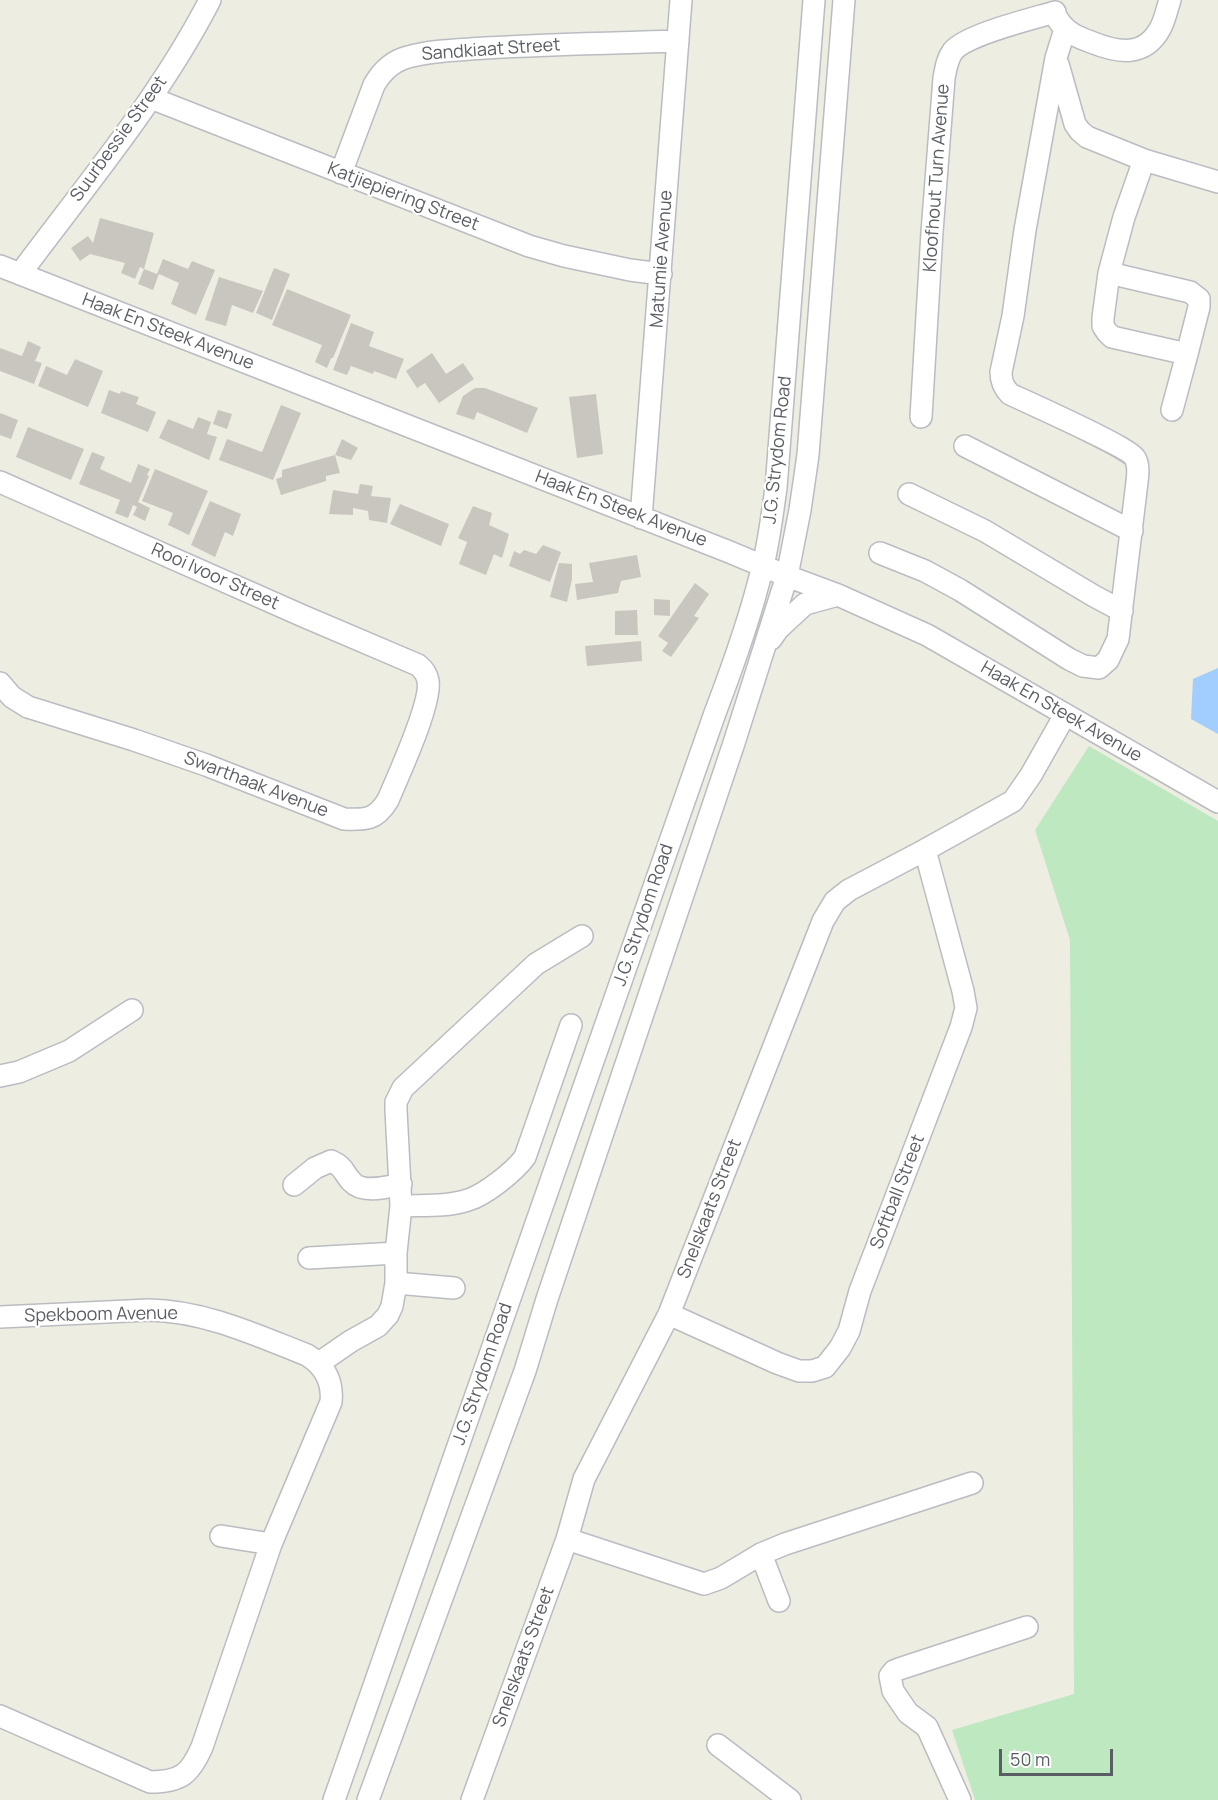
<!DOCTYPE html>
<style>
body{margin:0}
#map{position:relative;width:1218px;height:1800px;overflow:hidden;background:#eeede2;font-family:Manrope,sans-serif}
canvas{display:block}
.scale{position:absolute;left:999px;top:1749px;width:114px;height:27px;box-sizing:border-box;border:3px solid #5a5e64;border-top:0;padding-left:8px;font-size:18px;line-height:21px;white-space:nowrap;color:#5a5e64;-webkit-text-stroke:4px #fff;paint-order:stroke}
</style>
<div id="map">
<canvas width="1218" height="1800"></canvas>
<div class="scale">50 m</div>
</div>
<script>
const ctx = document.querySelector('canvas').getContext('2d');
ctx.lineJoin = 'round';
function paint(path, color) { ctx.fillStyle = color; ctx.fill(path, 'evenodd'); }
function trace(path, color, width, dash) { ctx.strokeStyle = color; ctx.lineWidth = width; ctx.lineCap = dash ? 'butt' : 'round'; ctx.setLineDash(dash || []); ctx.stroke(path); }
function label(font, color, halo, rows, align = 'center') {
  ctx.font = font + ' Manrope,sans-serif'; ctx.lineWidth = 4.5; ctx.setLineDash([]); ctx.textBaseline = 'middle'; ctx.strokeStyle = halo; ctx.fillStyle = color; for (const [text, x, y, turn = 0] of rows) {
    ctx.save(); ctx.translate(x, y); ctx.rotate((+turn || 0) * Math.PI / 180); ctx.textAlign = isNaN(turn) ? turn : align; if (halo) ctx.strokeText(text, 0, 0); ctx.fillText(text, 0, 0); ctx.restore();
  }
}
paint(new Path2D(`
 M1089,746L1218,821V1800H975L952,1730L1074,1694L1070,940L1035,830Z`), '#bde8c0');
paint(new Path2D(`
 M1218,668V734L1191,719L1193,679Z`), '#a1ceff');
paint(new Path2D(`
 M100,218L154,233L144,269L140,267L135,279L121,273L125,263L90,254L80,261L71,248L88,236L93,243Z
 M163,259L188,269L192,261L215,270L196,315L171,304L179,283L159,274L153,290L138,284L144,269L157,274Z
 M274,268L290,274L272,320L256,313Z
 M219,277L263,291L253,313L232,305L226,326L205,320Z
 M287,289L351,315L333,358H331L327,368L315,362L322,345L272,325Z
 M351,323L374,332L369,346L404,359L396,379L374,371L373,374L351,366L347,375L333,370Z
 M28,341L41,347L35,361L42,363L34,384L0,371V348L22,356Z
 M432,353L446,374L463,363L474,379L439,403L425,383L417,388L406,371Z
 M75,359L103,371L88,407L38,386L46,366L67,375Z
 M475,388H485L538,408L527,433L477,412L474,420L456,414L463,396Z
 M109,390L120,394L121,391L139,397L136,404L156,412L148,432L101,413Z
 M596,394L603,454L577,458L569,397Z
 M281,405L301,413L273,480L219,460L227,439L262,452Z
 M218,410L232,414L227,429L213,424Z
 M0,413L18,420L11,439L0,435Z
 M198,417L211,422L207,434L217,437L209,460L159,438L168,419L193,429Z
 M28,427L84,449L71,480L16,457Z
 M342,439L358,448L351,460L335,455L340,473L326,476V481L281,495L276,479L282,477V470L335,455Z
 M92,452L105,457L100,469L131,483L138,464L150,469L147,475L149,476L138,502L150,508L145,521L133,515L137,507L133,505L128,518L115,513L120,500L79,484Z
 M155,469L208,491L189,535L168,525L173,513L142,501Z
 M360,484L373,486L371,496L391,498L387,523L369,520L368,511L353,508V515L329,514L333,490L358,494Z
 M210,501L241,514L233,536L225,532L215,557L191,545Z
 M400,504L449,524L441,546L390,524Z
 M473,506L492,513L489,525L509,534L502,558L494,554L486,575L459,564L467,542L458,538Z
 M543,545L561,552L550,582L509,566L514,551L520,554L524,550L536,554Z
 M637,555L641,577L621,581L618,593L577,600L575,584L593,582L589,563Z
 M559,563L572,564V579L567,602L550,597Z
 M695,583L709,594L694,616L699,618L671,657L662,651L668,643L658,636Z
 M654,599L670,600V616L654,615Z
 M637,610L638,635H615V611Z
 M641,641L642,661L587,666L585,646Z`), '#c9c6bf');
const minor = new Path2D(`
 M1057,18C1065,32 1077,37 1091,42C1118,53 1145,58 1161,27C1165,19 1167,9 1170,0
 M1058,64L1075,124L1080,131L1087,137L1144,160L1218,182
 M151,98L529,246L564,256L630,270L661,274
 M1144,160L1124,217L1109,273L1103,318V326L1107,332L1112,337L1187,354
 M341,173L374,85C382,71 392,61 408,57C433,50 460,50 485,48C550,44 614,43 678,41
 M0,266L727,551L787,576L838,595L927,635L1218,802
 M1109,273L1190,292L1199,299V307L1187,354L1172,410
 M20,274C86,185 159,99 210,0
 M921,417L932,232L944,78C946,68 947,59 953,51C968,34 1032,19 1055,12
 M965,446L1132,531
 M0,482L303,616L418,665C423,669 427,674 428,681C432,703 398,776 388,800C376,820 366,820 344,819L206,765L134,740L28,707L12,697L0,683
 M909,494L985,531L1094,596L1122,611
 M641,518L681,0
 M880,553L925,571L960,590L1069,659L1083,666L1099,668L1108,660L1118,639L1137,482C1138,474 1139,465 1135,458C1130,448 1027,402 1010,394C1003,387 1001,381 1001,372L1013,316L1025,230L1056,58L1065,29
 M771,639L778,629L805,604L838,595
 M0,1076L19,1072L69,1051L132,1010
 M294,1185L315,1168L331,1161C345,1167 343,1173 352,1182C363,1194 387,1187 401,1184
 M401,1206C423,1205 447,1207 468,1200C485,1195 515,1171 525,1157L571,1025
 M309,1258L396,1253
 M396,1283L454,1288
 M669,1314L777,1363L799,1371H812L825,1367L840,1348L849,1331L860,1291L961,1027L966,1008L963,991L925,850
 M0,1317L149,1310C205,1311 256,1335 307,1355C325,1366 333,1382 331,1402L271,1544L202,1747C190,1774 181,1782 150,1782L0,1716
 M319,1363L351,1341L378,1326L388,1315L392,1306L396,1283V1253L401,1206L396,1110V1102L403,1088L536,964L582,936
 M221,1536L271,1544
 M567,1539L704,1584L721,1578L761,1554L785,1544L972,1483
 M761,1554L779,1601
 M718,1745L790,1800
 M334,1800L715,713C733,666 750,619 762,569C769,543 772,515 776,488L814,0
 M368,1800L525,1371L547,1299L734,743L787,576L800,510L808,455L844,0
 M472,1800L567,1539L584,1479L669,1314L823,921L835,901L849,890L925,850L1013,801L1031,775L1065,715
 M960,1800L927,1727L908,1713L893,1691L890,1676L894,1671L899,1669L1027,1627`);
trace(minor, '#babcc2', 24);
trace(minor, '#fff', 21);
label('18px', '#5a5e64', '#fff', [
 ["Sandkiaat Street",491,50,-4],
 ["Suurbessie Street",119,139,-54],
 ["Kloofhout Turn Avenue",937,178,-86],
 ["Katjiepiering Street",403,197,21],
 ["Matumie Avenue",662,259,-86],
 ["Haak En Steek Avenue",168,332,21],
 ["J.G. Strydom Road",778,450,-84],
 ["Haak En Steek Avenue",621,509,21],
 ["Rooi Ivoor Street",215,577,24],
 ["Haak En Steek Avenue",1061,712,30],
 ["Swarthaak Avenue",256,785,21],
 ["J.G. Strydom Road",644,915,-71],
 ["Softball Street",898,1192,-69],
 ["Snelskaats Street",710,1209,-69],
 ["Spekboom Avenue",101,1315,-1],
 ["J.G. Strydom Road",483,1374,-71],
 ["Snelskaats Street",524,1657,-70]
]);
</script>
